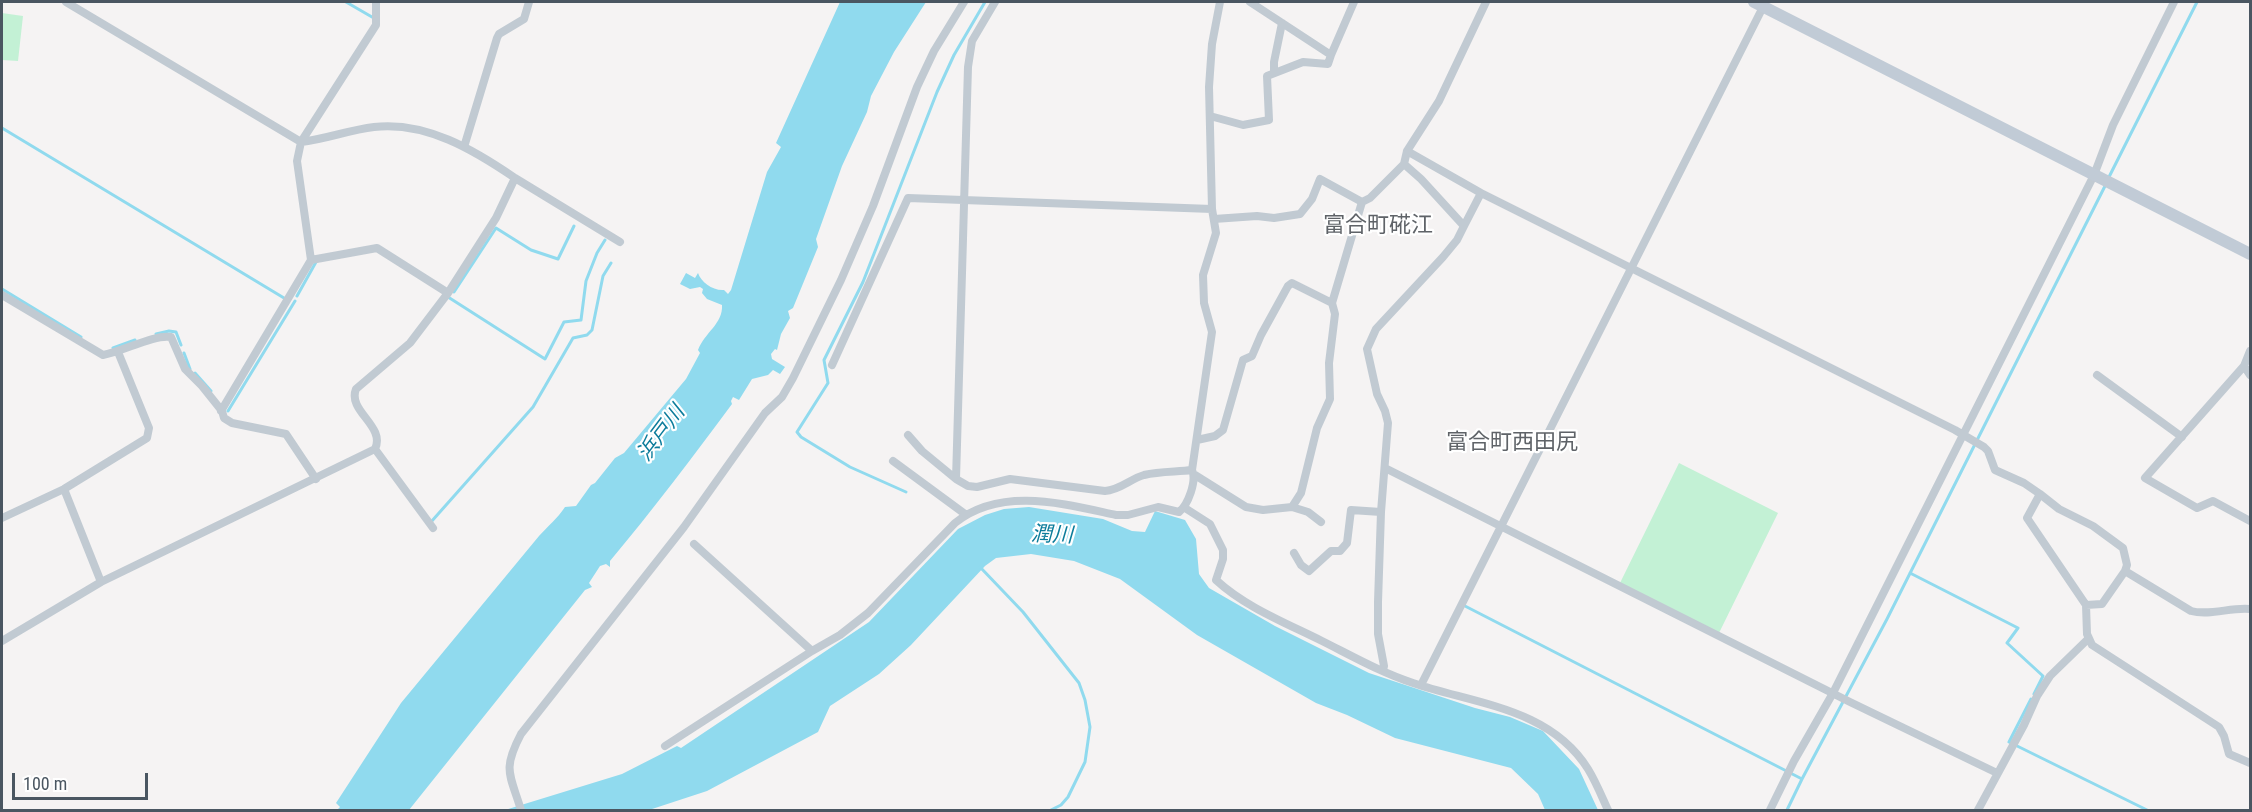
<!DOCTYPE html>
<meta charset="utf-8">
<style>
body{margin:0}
#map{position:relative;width:2252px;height:812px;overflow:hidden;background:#f5f3f3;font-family:"Roboto Condensed",sans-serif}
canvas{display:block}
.frame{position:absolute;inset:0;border:3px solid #4a5661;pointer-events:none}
.scale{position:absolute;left:12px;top:773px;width:136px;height:27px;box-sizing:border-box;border:3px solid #4a5661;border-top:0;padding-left:8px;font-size:18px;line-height:21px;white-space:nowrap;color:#4a5661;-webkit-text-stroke:4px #fff;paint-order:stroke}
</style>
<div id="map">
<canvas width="2252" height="812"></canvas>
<div class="frame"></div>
<div class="scale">100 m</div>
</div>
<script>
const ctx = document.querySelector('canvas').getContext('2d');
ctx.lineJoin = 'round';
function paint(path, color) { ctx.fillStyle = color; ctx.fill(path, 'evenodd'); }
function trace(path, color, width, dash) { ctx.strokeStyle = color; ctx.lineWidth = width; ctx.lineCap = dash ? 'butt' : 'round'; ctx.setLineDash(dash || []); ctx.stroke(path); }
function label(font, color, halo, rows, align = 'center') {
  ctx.font = font + ' "Roboto Condensed","Noto Sans JP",sans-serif'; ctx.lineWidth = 4.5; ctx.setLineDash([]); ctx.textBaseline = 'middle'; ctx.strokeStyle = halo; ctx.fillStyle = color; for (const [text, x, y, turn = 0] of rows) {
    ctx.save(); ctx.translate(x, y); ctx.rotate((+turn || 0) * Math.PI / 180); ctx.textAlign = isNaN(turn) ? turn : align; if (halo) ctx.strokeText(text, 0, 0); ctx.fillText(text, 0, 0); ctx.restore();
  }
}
paint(new Path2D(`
 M2,13L23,16L18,61L2,60Z
 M1679,463L1778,513L1719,633L1620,583Z`), '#c3f1d5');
paint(new Path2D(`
 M840,2H926L894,52L871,96L867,112L842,166L816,239L818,247L793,308L788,311L790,318L781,334L777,350L775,349L771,354L772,359L785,367L780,374L773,370L768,375L752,379L739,400L733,397L731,401L732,404C692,458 652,511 610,561V567L606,564L600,566L589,583L592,587L585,590L409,810H337L340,807L336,803L401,703L539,536C548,526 557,519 565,507L576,506L591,485L595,483L615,458L624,453L686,379L700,353L698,350C705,332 723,324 722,305L707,299L702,293L703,289L700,287L690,289L680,284L686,273L695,278L698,273C701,282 713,291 724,290L728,294L731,290L767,172L781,147L776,143Z
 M1029,507L1103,519L1132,531L1145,532L1155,511L1185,520L1196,539L1199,574L1209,588L1275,626L1369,673L1475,708L1510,717L1543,731L1579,769L1598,810H1545L1538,794L1511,768L1395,738L1347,715L1316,703L1197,635L1120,579L1074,561L1031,554L996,558L985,566L911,645L879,674L830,706L818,732L707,791L649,810H505L622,774L677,746L681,748L869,622L958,529L985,515L1004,509Z`), '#90daee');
trace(new Path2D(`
 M346,2L372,17
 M2,128L284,298
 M2109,177L2197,2
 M2,289L81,337
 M454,292L496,228L531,250L558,259L574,226
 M297,296L316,262
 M448,297L545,359L564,322L581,320L586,281L597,253L605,240
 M156,334L169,331L176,332L181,345
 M113,348L135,340
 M184,353L190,369
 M195,373L211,391
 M228,411L295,301
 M906,492L850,467L801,437L797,432L828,383L824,360L863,282L937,92L954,55L985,2
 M431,522L533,407L573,338L587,335L592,330L603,276L611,263
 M980,567L1023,612L1079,683L1085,700L1090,727L1085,762L1068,797L1061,805L1051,810
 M1910,573L2018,628L2007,643L2043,676L2034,694
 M1463,605L1802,779L1787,810
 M2031,699L2009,742L2147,810
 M1802,779L1887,619L2105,186`), '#90daee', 3);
trace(new Path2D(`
 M995,2L972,41L968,67L956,479L968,486L977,487L1010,479L1105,491C1120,490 1130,479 1144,475C1160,471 1177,472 1192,470
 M1250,2L1331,55L1354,2
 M1274,72V62L1282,23
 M1210,116L1243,125L1269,120L1267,76L1303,62L1328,64L1331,55
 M464,147L497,38L499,34L524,19L529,2
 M1407,151L1481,193L1955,430L1984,447L1988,451L1995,470L2024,483L2040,494L2027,518L2086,605L2087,634L2092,645L2219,727L2224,736L2229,754L2250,763
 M515,178L620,242
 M1214,219L1257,216L1274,218L1300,214L1312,199L1320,179L1362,202L1370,198L1404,164L1407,151L1439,101L1486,2
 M1464,226L1481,193
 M311,260L377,248L448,293
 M2,295L103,355C122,352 154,334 171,337L185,369L202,386L222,411L224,418L232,423L286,434L316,479
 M2250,351L2244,366L2145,478L2197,508L2213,501L2250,521
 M832,365L908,198L1212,209
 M2244,366L2250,375
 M2097,375L2182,437
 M221,411L311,260L297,161L301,142L376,25V2
 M908,435L922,451L956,479
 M1197,440L1215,436L1223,430L1243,360L1252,356L1261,335L1288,286L1292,283L1332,303L1362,202
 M375,449L433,528
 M893,461L965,514
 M1385,468L1850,702L1997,773
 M1195,475L1246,507L1263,510L1292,507L1308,512L1321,522
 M64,489L101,582
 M2040,494L2059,509L2093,526L2123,548L2127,565L2125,571L2102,604L2086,605
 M1292,507L1301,493L1317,428L1330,399L1329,363L1335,314L1332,303
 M1185,508L1210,524L1223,550V559L1216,580C1245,607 1286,623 1322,641C1352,656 1382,673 1413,683C1475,704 1550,708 1588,769C1596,782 1602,797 1608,810
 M2,518L64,489L147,438L149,428L118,352
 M694,544L812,651L840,635L868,613L955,523C1001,486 1064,504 1116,515H1128L1158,507L1179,512C1188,505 1197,481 1192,470L1212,332L1204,303L1203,275L1216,233L1212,209L1209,87L1212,44L1220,2
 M1294,553L1301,565L1309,571L1331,551H1340L1347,543L1351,510L1381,512
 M2125,571L2191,611C2210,616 2231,607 2250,609
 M2,641L101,582L375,449C386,426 347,411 356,389L410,343L448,293L496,218L515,178C474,150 426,121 374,127C349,130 326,139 301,142L66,2
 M1383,671L1384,666L1378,634V602L1381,512L1388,423L1385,411L1377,394L1367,349L1376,329L1443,257L1457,240L1464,226L1421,179L1404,164
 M1421,685L1765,3
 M665,746L812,651
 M521,810C510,774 502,770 521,734L684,527L765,413L782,397L793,378L841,280L873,206L917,87L934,51L964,2
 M1770,810L1794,761L1833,693L2094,175L2113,125L2174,2
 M1978,810L2024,725L2037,696L2050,676L2088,639`), '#c1cad2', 8);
trace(new Path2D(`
 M1754,2L2250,254`), '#c1cbd6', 12);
label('italic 21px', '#0c7c9b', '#fff', [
 ["浜戸川",662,434,-53],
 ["潤川",1052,536,2]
]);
label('22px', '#5f6368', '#fff', [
 ["富合町硴江",1378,226],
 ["富合町西田尻",1512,443]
]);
</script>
